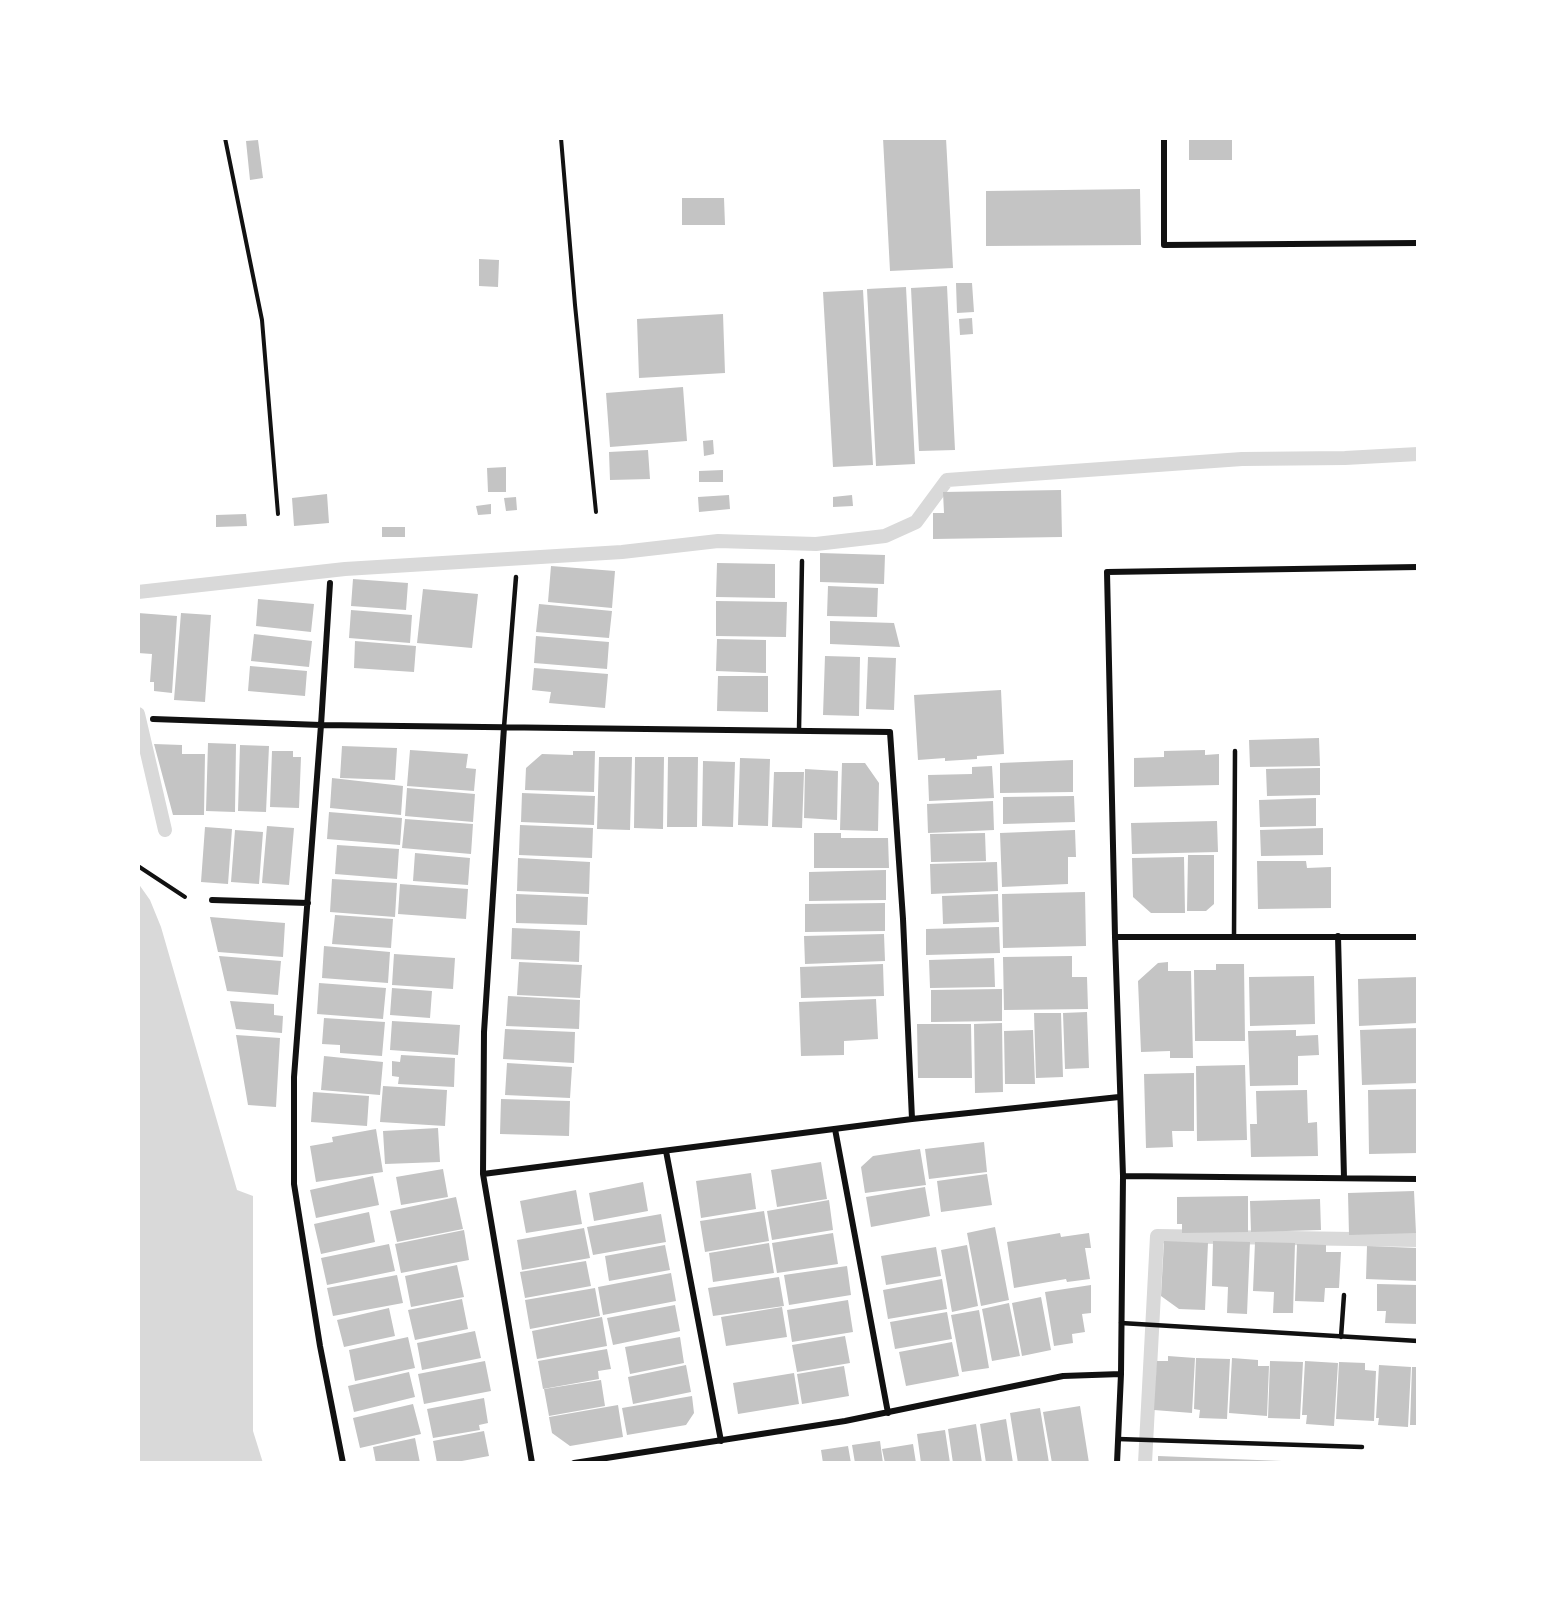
<!DOCTYPE html>
<style>
body{margin:0}
#map{position:relative;width:1556px;height:1601px;overflow:hidden;background:#fff;font-family:Helvetica,sans-serif}
canvas{display:block}
.frame{position:absolute;inset:0;border:140px solid #fff;pointer-events:none}
</style>
<div id="map">
<canvas width="1556" height="1601"></canvas>
<div class="frame"></div>
</div>
<script>
const ctx = document.querySelector('canvas').getContext('2d');
ctx.lineJoin = 'round';
function paint(path, color) { ctx.fillStyle = color; ctx.fill(path, 'evenodd'); }
function trace(path, color, width, dash) { ctx.strokeStyle = color; ctx.lineWidth = width; ctx.lineCap = dash ? 'butt' : 'round'; ctx.setLineDash(dash || []); ctx.stroke(path); }
paint(new Path2D(`
 M138,883L150,900L161,927L237,1190L253,1196V1431L263,1463H138Z`), '#d9d9d9');
trace(new Path2D(`
 M138,592L345,569L622,552L718,541L816,544L885,536L916,522L947,480L1242,459L1345,458L1418,454
 M138,714L165,830
 M1145,1463L1157,1236L1418,1240`), '#d9d9d9', 14);
paint(new Path2D(`
 M883,138H946L953,268L890,271Z
 M1189,138H1232V160H1189Z
 M258,140L263,178L250,180L246,141Z
 M1140,189L1141,245L986,246V191Z
 M682,198H724L725,225H682Z
 M479,259L499,260L498,287L479,286Z
 M956,283H972L974,312L957,313Z
 M947,286L955,450L919,451L911,288Z
 M906,287L915,464L876,466L867,289Z
 M863,290L873,465L833,467L823,292Z
 M723,314L725,373L639,378L637,319Z
 M972,318L973,334L960,335L959,319Z
 M683,387L687,441L610,447L606,393Z
 M713,440L714,454L704,456L703,441Z
 M648,450L650,479L610,480L609,452Z
 M506,467V492H488L487,468Z
 M723,470V482H699V471Z
 M1061,490L1062,537L933,539V513H944L943,492Z
 M327,494L329,523L294,526L292,498Z
 M729,495L730,509L699,512L698,497Z
 M852,495L853,506L833,507V497Z
 M516,497L517,510L506,511L504,498Z
 M491,504V514L478,515L476,506Z
 M246,514L247,526L216,527V515Z
 M382,527H405V537H382Z
 M820,553L885,555L884,584L820,582Z
 M717,563L775,564V598L716,597Z
 M551,566L615,571L612,608L548,602Z
 M353,579L408,583L406,610L351,606Z
 M828,586L878,588L877,617L827,616Z
 M423,589L478,594L472,648L417,643Z
 M258,599L314,604L311,632L256,626Z
 M716,601L787,602L786,637L716,636Z
 M539,604L612,611L609,638L536,632Z
 M351,610L412,615L410,643L349,638Z
 M138,613L177,616L172,693L154,691V682H150L152,654L138,653Z
 M181,613L211,615L205,702L174,700Z
 M830,621L894,623L900,647L830,644Z
 M254,634L312,641L309,667L251,661Z
 M536,636L609,642L607,669L534,663Z
 M717,639L766,640V673L716,671Z
 M355,641L416,646L414,672L354,668Z
 M825,656L860,657L859,716L823,715Z
 M868,657L896,658L894,710L866,709Z
 M250,666L307,671L305,696L248,691Z
 M534,668L608,674L605,708L549,703L551,692L532,690Z
 M718,676H768V712L717,711Z
 M1001,690L1004,754L977,756V759L945,761V758L918,760L914,695Z
 M1319,738L1320,766L1250,767L1249,740Z
 M208,743L236,744L235,812L206,811Z
 M154,744L182,745V754H205L204,815H173Z
 M240,745L269,746L266,812L238,811Z
 M342,746L397,748L395,780L340,778Z
 M410,750L468,754L466,768L476,769L474,791L407,786Z
 M1205,750V755L1219,754V785L1134,787V758L1164,757V751Z
 M272,751H293V757H301L299,808L270,807Z
 M573,751H595L594,792L525,790L526,768L542,754L573,755Z
 M599,757H632L630,830L597,829Z
 M635,757H664L663,829L634,828Z
 M668,757H698L697,827H667Z
 M740,758L770,759L768,826L738,825Z
 M1073,760V792L1000,793V763Z
 M703,761L735,762L733,827L702,826Z
 M842,763H865L879,783L878,831L840,830Z
 M992,766L994,798L929,801L928,775L972,774V767Z
 M1320,768V795L1267,796L1266,769Z
 M805,769L838,771L837,820L804,818Z
 M774,772H804L802,828L772,827Z
 M332,778L403,786L401,815L330,808Z
 M407,788L475,794L473,822L405,816Z
 M522,793L595,796L594,825L521,822Z
 M1074,796L1075,822L1003,824V797Z
 M1316,798V826L1260,827L1259,800Z
 M993,801L994,830L928,833L927,804Z
 M329,812L402,818L400,845L327,839Z
 M405,819L473,824L471,854L402,848Z
 M1217,821L1218,852L1132,854L1131,823Z
 M520,825L593,828L592,858L519,855Z
 M267,826L294,828L289,885L262,883Z
 M205,827L232,829L228,884L201,882Z
 M1323,828V855L1261,856L1260,830Z
 M235,830L263,832L259,884L231,882Z
 M1075,830L1076,857H1068V884L1002,887L1000,833Z
 M814,833H841V838H888L889,868H814Z
 M985,833L986,861L931,862L930,834Z
 M337,845L399,849L397,879L335,874Z
 M415,853L470,858L468,885L413,881Z
 M1188,855H1214V904L1206,911H1187Z
 M1184,857L1185,913H1151L1133,897L1132,858Z
 M518,858L590,862L589,894L517,891Z
 M1257,861H1306L1307,868L1331,867V908L1258,909Z
 M997,862L998,891L931,894L930,864Z
 M886,870V900L809,901V872Z
 M332,879L397,883L395,917L330,912Z
 M400,884L468,889L466,919L398,914Z
 M1085,892L1086,946L1003,948L1002,894Z
 M516,894L588,897L587,925L516,923Z
 M998,894L999,922L943,924L942,896Z
 M885,903V931L805,932V904Z
 M335,915L393,919L391,948L332,944Z
 M210,917L285,923L283,957L218,952Z
 M999,927L1000,953L926,955V929Z
 M512,928L580,931L579,962L511,959Z
 M884,934L885,961L805,964L804,936Z
 M324,946L390,952L388,983L322,978Z
 M394,954L455,958L453,989L392,985Z
 M219,956L281,961L278,995L227,991Z
 M1072,956V977H1087L1088,1009L1004,1010L1003,957Z
 M994,958L995,987L930,988L929,960Z
 M519,962L582,965L580,998L517,995Z
 M1168,962V971H1191L1193,1058H1170V1051L1141,1052L1138,981L1158,963Z
 M883,964L884,996L801,998L800,967Z
 M1216,964H1244L1245,1041H1195L1194,970H1216Z
 M1314,976L1315,1024L1250,1026L1249,977Z
 M1418,977V1023L1359,1026L1358,979Z
 M319,983L386,988L383,1019L317,1014Z
 M392,988L432,991L430,1018L390,1015Z
 M1002,989V1021L931,1022V990Z
 M508,996L580,1000L579,1029L506,1026Z
 M876,999L878,1039L844,1041V1055L801,1056L799,1002Z
 M230,1001L274,1004V1015L283,1016L282,1033L236,1029Z
 M1087,1012L1089,1068L1065,1069L1063,1013Z
 M1034,1013H1061L1063,1077L1036,1078Z
 M324,1018L385,1022L382,1056L340,1053V1045L322,1044Z
 M392,1021L460,1025L458,1055L390,1050Z
 M1002,1023L1003,1092L975,1093L974,1024Z
 M917,1024H971L972,1078H918Z
 M1418,1028V1083L1362,1085L1360,1030Z
 M505,1029L575,1032L574,1063L503,1059Z
 M1033,1030L1035,1084H1005L1004,1031Z
 M1296,1030V1036L1318,1035L1319,1055L1298,1056V1085L1250,1086L1248,1031Z
 M236,1035L280,1038L276,1107L248,1105Z
 M401,1055L455,1058L454,1087L398,1084L399,1077L392,1076V1061L400,1062Z
 M324,1056L383,1062L380,1095L321,1090Z
 M507,1063L572,1067L570,1098L505,1095Z
 M1245,1065L1247,1140L1197,1141L1196,1066Z
 M1194,1073V1131H1172L1173,1147L1146,1148L1144,1074Z
 M383,1086L447,1090L445,1126L380,1122Z
 M1418,1089V1153L1369,1154L1368,1090Z
 M1307,1090L1308,1123L1317,1122L1318,1156L1251,1157L1250,1124H1257L1256,1091Z
 M313,1092L369,1096L367,1126L311,1122Z
 M501,1099L570,1101L569,1136L500,1134Z
 M438,1128L440,1162L385,1164L383,1131Z
 M376,1129L383,1172L316,1182L310,1146L333,1142L332,1137Z
 M984,1142L987,1172L929,1179L925,1149Z
 M920,1149L926,1185L865,1193L861,1167L873,1156Z
 M821,1162L827,1199L777,1207L771,1170Z
 M443,1169L448,1197L401,1205L396,1177Z
 M751,1173L756,1209L701,1218L696,1181Z
 M987,1174L992,1205L941,1212L937,1181Z
 M373,1176L379,1205L316,1218L310,1190Z
 M643,1182L648,1211L594,1221L589,1193Z
 M925,1187L930,1216L871,1227L866,1197Z
 M576,1190L582,1224L526,1233L520,1201Z
 M1414,1191L1416,1233L1349,1235L1348,1193Z
 M1248,1196V1232L1182,1233V1224H1177V1197Z
 M456,1197L463,1229L397,1242L390,1211Z
 M1320,1199L1321,1230L1251,1232L1250,1201Z
 M829,1200L833,1230L772,1240L767,1211Z
 M764,1211L769,1241L705,1252L700,1221Z
 M369,1212L375,1242L321,1254L314,1224Z
 M661,1214L666,1242L593,1255L587,1227Z
 M995,1227L1009,1300L981,1306L967,1233Z
 M584,1228L590,1258L522,1270L517,1240Z
 M464,1230L469,1260L401,1273L395,1244Z
 M833,1233L838,1264L777,1273L772,1243Z
 M1060,1233L1061,1237L1089,1233L1091,1248H1085L1090,1279L1067,1282L1066,1279L1014,1288L1007,1242Z
 M1164,1241L1208,1243L1205,1310L1179,1309L1161,1296Z
 M1213,1241L1250,1242L1247,1314L1227,1313L1228,1287L1212,1286Z
 M1255,1242L1295,1243L1293,1313H1273L1274,1292L1253,1291Z
 M769,1243L774,1273L713,1282L709,1253Z
 M389,1244L395,1271L327,1285L321,1258Z
 M1297,1244L1326,1245V1252H1341L1339,1288H1325L1324,1302L1295,1301Z
 M665,1245L670,1270L609,1281L605,1256Z
 M967,1245L978,1306L952,1312L941,1250Z
 M1367,1246L1418,1248V1281L1366,1279Z
 M936,1247L941,1276L886,1285L881,1256Z
 M586,1261L591,1286L525,1298L520,1272Z
 M457,1265L464,1297L411,1307L405,1276Z
 M847,1266L851,1295L789,1305L784,1275Z
 M671,1273L676,1301L603,1315L598,1287Z
 M397,1275L403,1303L333,1316L327,1288Z
 M779,1277L784,1306L713,1316L708,1288Z
 M942,1279L947,1309L888,1319L883,1290Z
 M1377,1284L1418,1285V1324L1385,1323L1386,1311H1377Z
 M1091,1285V1313L1082,1314L1085,1332L1072,1334L1073,1343L1054,1346L1045,1292Z
 M595,1288L600,1316L530,1329L525,1300Z
 M1041,1297L1051,1350L1022,1356L1012,1303Z
 M462,1299L468,1329L415,1340L408,1310Z
 M848,1300L853,1332L792,1342L787,1310Z
 M1009,1303L1020,1356L992,1361L982,1309Z
 M675,1305L680,1331L613,1345L607,1318Z
 M782,1307L787,1337L726,1346L721,1317Z
 M389,1308L395,1336L344,1347L337,1320Z
 M979,1310L989,1368L962,1372L951,1315Z
 M947,1312L952,1339L895,1349L890,1322Z
 M602,1317L607,1346L537,1359L532,1331Z
 M475,1331L481,1358L422,1370L417,1343Z
 M845,1336L850,1363L797,1372L792,1345Z
 M408,1337L415,1368L355,1381L349,1350Z
 M680,1337L684,1363L630,1374L625,1347Z
 M952,1342L959,1376L906,1386L899,1352Z
 M607,1349L611,1369L598,1371L599,1379L543,1389L538,1361Z
 M1168,1356L1195,1358L1192,1413L1154,1410L1157,1361H1168Z
 M1196,1358L1230,1359L1227,1419L1199,1418L1200,1410L1194,1409Z
 M1232,1358L1258,1360V1366H1269L1267,1416L1229,1413Z
 M485,1361L491,1391L424,1404L418,1374Z
 M1270,1361L1303,1362L1300,1419L1268,1418Z
 M1305,1361L1338,1363L1334,1426L1306,1424L1307,1415H1302Z
 M1339,1362L1365,1363V1370L1376,1371L1374,1421L1336,1419Z
 M686,1365L691,1392L633,1404L628,1377Z
 M1379,1365L1411,1367L1408,1427L1378,1425L1379,1418H1376Z
 M844,1366L849,1396L802,1404L797,1374Z
 M1412,1367H1418V1425H1410Z
 M409,1372L415,1397L354,1412L348,1386Z
 M794,1373L799,1404L738,1414L733,1383Z
 M601,1380L605,1406L549,1416L544,1389Z
 M692,1396L694,1413L686,1425L627,1435L622,1408Z
 M484,1398L488,1423L479,1425L480,1430L433,1438L427,1409Z
 M413,1404L421,1434L360,1448L353,1418Z
 M618,1405L623,1437L570,1446L552,1433L549,1417Z
 M1080,1406L1089,1463H1052L1043,1412Z
 M1040,1408L1049,1463H1018L1010,1413Z
 M1006,1419L1013,1463H986L980,1424Z
 M976,1424L982,1463H953L948,1429Z
 M945,1430L950,1463H921L917,1434Z
 M484,1431L489,1456L451,1463H437L433,1441Z
 M415,1438L420,1463H376L373,1447Z
 M880,1441L883,1463H855L852,1445Z
 M913,1444L916,1463H885L882,1449Z
 M848,1446L851,1463H823L821,1450Z
 M1158,1456L1282,1461V1463H1158Z`), '#c4c4c4');
trace(new Path2D(`
 M225,138L262,320L278,514
 M561,138L575,305L596,512
 M138,866L185,897`), '#111', 4);
trace(new Path2D(`
 M504,727L516,577
 M799,730L802,561
 M1234,936L1235,751
 M1121,1323L1418,1341
 M1341,1337L1344,1295
 M1118,1439L1362,1447`), '#111', 4.5);
trace(new Path2D(`
 M1164,138V245L1418,243
 M153,719L321,725L330,583
 M504,727L484,1032L483,1174L532,1463
 M212,900L308,903
 M1338,936L1344,1178
 M1115,937L1107,572L1418,567
 M835,1129L888,1413
 M666,1151L721,1441
 M483,1174L912,1119L1119,1097
 M1123,1176L1418,1179
 M343,1463L320,1346L294,1184V1077L321,725L890,732L903,919L912,1119
 M574,1463L845,1421L1063,1376L1121,1374
 M1117,1463L1121,1374L1123,1176L1115,937H1418`), '#111', 6);
</script>
